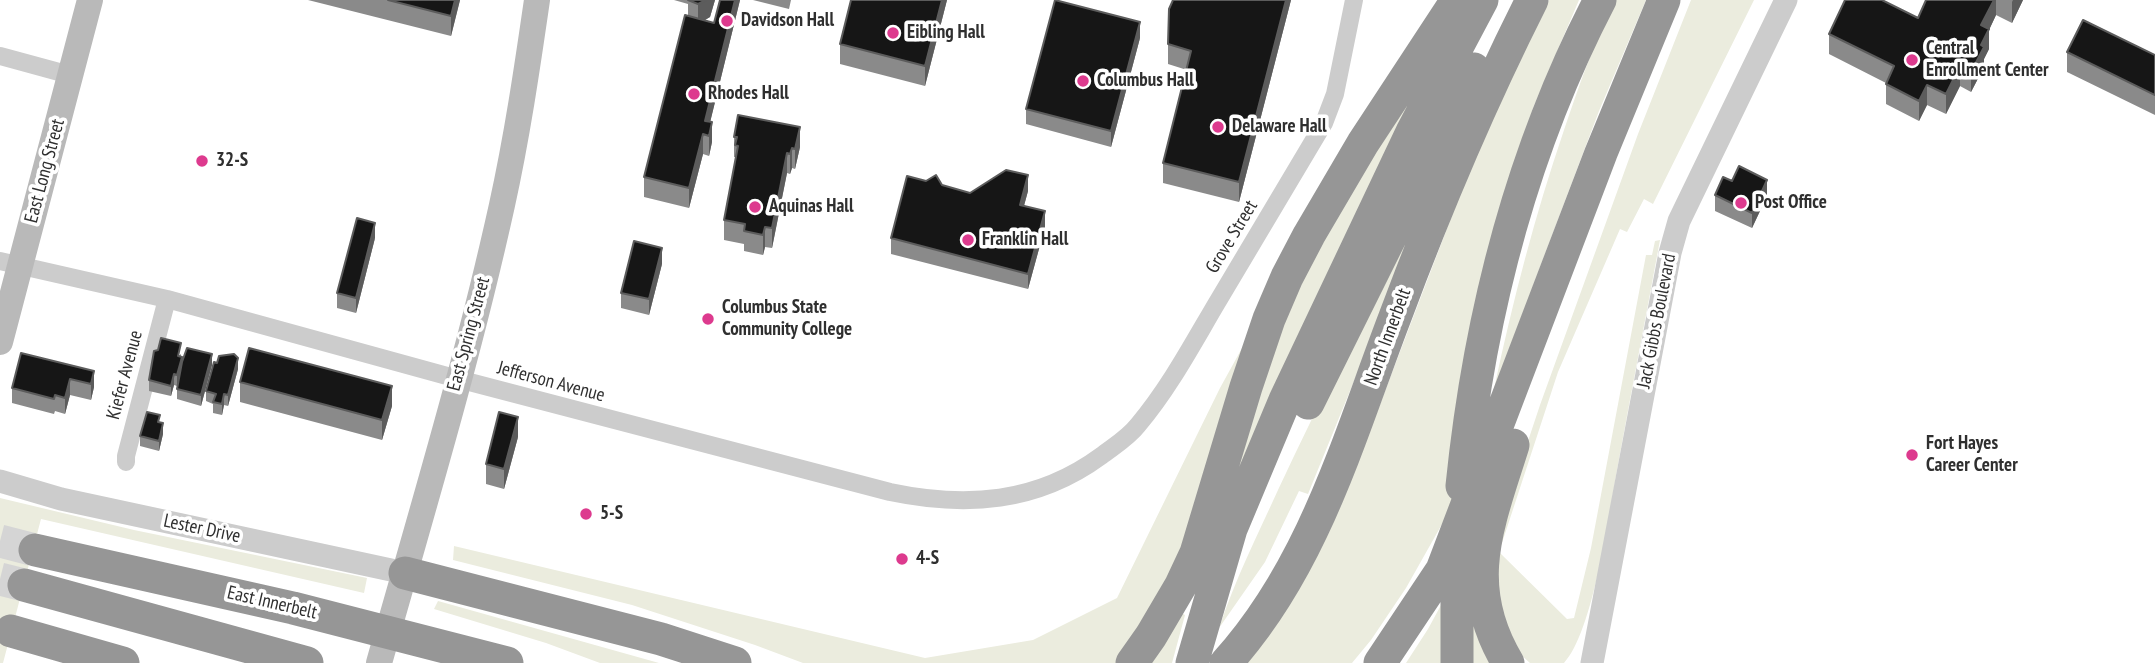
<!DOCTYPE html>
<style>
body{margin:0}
canvas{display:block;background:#fff}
</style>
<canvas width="2155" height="663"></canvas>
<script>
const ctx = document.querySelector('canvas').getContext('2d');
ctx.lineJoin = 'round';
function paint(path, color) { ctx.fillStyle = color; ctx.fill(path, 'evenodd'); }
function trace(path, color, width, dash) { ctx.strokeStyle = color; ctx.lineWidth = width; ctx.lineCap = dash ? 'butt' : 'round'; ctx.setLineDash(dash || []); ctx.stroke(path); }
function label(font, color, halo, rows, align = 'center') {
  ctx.font = font + ' "PT Sans Narrow",sans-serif'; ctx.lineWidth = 7; ctx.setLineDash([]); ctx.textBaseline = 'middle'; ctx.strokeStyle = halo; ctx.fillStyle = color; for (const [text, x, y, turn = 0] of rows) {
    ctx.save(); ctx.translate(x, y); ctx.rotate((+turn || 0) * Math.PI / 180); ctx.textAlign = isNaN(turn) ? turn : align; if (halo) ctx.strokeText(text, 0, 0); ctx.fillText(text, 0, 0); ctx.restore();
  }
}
paint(new Path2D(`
 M1549,0H1579L1533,108L1507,187L1458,391L1492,399L1446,517L1406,588L1371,640L1352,663H1246L1353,475L1464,184L1527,42Z
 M1615,0H1646L1599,111L1494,389C1513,300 1535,215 1564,130C1579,86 1594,42 1615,0Z
 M1691,0H1754L1653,204L1644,199L1627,232L1620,229L1558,372L1499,552L1567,619L1574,618L1591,548L1646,255H1652L1655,241L1660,240C1646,316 1631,393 1617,470C1609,515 1593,632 1564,663H1530L1520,654L1500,623L1496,611L1491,581L1493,553L1502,519L1540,405L1638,134Z
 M1435,53L1217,528L1286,302Z
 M1416,218L1374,332L1308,494L1299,491L1265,562L1219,628C1235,580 1257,536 1278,490C1321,398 1367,308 1416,218Z
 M1247,339L1191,529L1141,632L1116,663H803L755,645L632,605L453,560L454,546L925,658L1033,640L1117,598L1220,388Z
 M0,498L134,530L367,578L364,593L41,519L3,663H0Z
 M1471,550L1493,663H1406L1428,629Z
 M438,601L659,663H600L546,643L434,609Z
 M1180,612L1185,615L1172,663H1147Z`), '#ebecde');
trace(new Path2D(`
 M0,541L35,550
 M0,579L24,585`), '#d5d5d5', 33, [33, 17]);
trace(new Path2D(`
 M0,56L70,75
 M0,261L167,299L458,379L890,492C966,508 1037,503 1101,456C1114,446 1128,438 1138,425C1170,387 1193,343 1218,301C1254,241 1289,182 1324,123L1335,94L1354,0
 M126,462V456L167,299`), '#ccc', 18);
trace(new Path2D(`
 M0,481L61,499L405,573
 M1592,663L1670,253L1679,221L1786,0`), '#ccc', 23);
trace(new Path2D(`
 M0,342L90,0
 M379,663C422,511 468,359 502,205C517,137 527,69 537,0`), '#b9b9b9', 26);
trace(new Path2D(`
 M1308,403L1474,69
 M1462,486C1479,318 1522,150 1600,0
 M1457,546V663
 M35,550L293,608L507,663
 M405,573L661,639L735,663
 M24,585L307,663
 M11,631L123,663
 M1132,663L1151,636L1181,585L1196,553L1246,387L1269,319L1287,277L1309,235L1363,143L1457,0
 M1192,663L1231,529L1285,400L1412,132L1482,0
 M1226,663C1314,566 1349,437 1395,317C1436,207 1479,105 1532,0
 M1380,663L1442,570L1601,153L1664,0
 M1508,663C1461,585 1488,525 1513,445`), '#969696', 33);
paint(new Path2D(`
 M308,0H460L451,36Z
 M674,0H715L710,17L705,20L714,23L720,0H740L710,122L712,142L709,156L703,154L689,208L644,197V177L688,16V4Z
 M753,0H791L789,9Z
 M947,0L925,86L840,64V44Z
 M1291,0L1239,202L1163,183V163L1187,70L1168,64V44Z
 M1926,0H2023L2012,23L1996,15L1989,30V49L1984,59V67L1971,92L1960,86L1946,114L1927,105L1919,121L1886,104V83L1829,54V34L1918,18Z
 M1140,38L1111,147L1026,124V109Z
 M2067,52L2155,55V115L2067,72Z
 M734,137L800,147L795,169L792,168L790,174L787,173L772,248L765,247L763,255L744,251V244L724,240V220L735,163V157H734Z
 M942,185L970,193L1028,191L1024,206L1045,227L1028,289L891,254V238Z
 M1715,195L1767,196L1752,228L1715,211Z
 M375,238L356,313L337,308V293Z
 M662,264L649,315L621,308V293Z
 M181,354V357L182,362L212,365L201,406L177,399V389L179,377L177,386L174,385L171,396L149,391V380Z
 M217,363L238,369L228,406L224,405L222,415L213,413V404L206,401V391Z
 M94,371V387L91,400L70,395L65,414L55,411L54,414L12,403V388Z
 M240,382L392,406L382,440L240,402Z
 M160,422L163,434L159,451L140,446V436Z
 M518,437L504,489L486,484V464Z`), '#8a8a8a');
paint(new Path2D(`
 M455,0H460L451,36V16Z
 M706,0H715L710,17L698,24V4Z
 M735,0H740L707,135L705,121Z
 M942,0H947L925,86V66Z
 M1286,0H1291L1239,202V182Z
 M1994,0H1996V15L1989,30V49L1984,59V67L1971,92V72L1981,25Z
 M2013,0H2023L2012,23V2Z
 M1140,22V38L1111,147V131Z
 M1960,66V86L1946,114V94Z
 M1927,85V105L1919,121V101Z
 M712,122V142L709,156V136Z
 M800,127V147L795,169V149Z
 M703,134V154L689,208V188Z
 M792,148V168L790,174V154Z
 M787,153V173L772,248V228Z
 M1028,175V191L1020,220V205Z
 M1767,180V196L1752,228V213Z
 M1045,211V227L1028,289V274Z
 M375,223V238L356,313V298Z
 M765,227V247L763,255V235Z
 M662,248V264L649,315V299Z
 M212,354V365L201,406V395Z
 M182,357V368L177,386V375Z
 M238,358V369L228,406V395Z
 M94,371V387L91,400V384Z
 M174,374V385L171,396V386Z
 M70,379V395L65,414V398Z
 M392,386V406L382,440V420Z
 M224,394V405L222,415V404Z
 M518,417V437L504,489V469Z
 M163,423V434L159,451V441Z`), '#5c5c5c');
const building = new Path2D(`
 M388,0H455L451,16Z
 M688,0H706L698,4Z
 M720,0H735L705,121L712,122L709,136L703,134L689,188L644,177L685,15L714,23Z
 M851,0H942L925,66L840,44Z
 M1055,0L1140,22L1111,131L1026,109Z
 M1173,0H1286L1239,182L1163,163L1191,51L1168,44L1169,9Z
 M1845,0H1882L1918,18L1926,0H1994L1981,25L1989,29L1981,45L1984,47L1971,72L1960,66L1946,94L1927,85L1919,101L1886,84L1894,66L1829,34Z
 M2083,20L2155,55V95L2067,52Z
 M738,115L800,127L795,149L792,148L790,154L787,153L772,228L765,227L763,235L744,231L745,224L724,220L738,146L735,145L737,137H734Z
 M1739,166L1767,180L1752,213L1715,195L1723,177L1732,181Z
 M1006,170L1028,175L1020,205L1045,211L1028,274L891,238L907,176L926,181L936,175L942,185L970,193Z
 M357,218L375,223L356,298L337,293Z
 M634,241L662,248L649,299L621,293Z
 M161,338L181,343L178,356L182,357L177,375L174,374L171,386L149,380L154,351L158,350Z
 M187,348L212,354L201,395L177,389L182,362Z
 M249,348L392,386L382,420L240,382Z
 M21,353L94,371L91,384L70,379L65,398L55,395L54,399L12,388Z
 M234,354L238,358L228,395L224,394L222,404L213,402L216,394L206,391L214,362L217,363L219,356Z
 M147,412L160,415L158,422L163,423L159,441L140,436Z
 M499,412L518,417L504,469L486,464Z`);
paint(building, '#161616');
trace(building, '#5c5c5c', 2);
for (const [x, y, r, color] of [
 [727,21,7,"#dd3a8e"],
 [893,33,7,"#dd3a8e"],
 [1912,60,7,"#dd3a8e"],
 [1083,81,7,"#dd3a8e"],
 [694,94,7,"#dd3a8e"],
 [1218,127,7,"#dd3a8e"],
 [202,161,7,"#dd3a8e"],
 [1741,203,7,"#dd3a8e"],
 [755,207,7,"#dd3a8e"],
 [968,240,7,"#dd3a8e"],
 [708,319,7,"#dd3a8e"],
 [1912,455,7,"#dd3a8e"],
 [586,514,7,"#dd3a8e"],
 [902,559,7,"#dd3a8e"]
]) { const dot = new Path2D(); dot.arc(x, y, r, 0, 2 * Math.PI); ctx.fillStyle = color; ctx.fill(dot); trace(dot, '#fff', 2.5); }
label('bold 19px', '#2f2f2f', '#fff', [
 ["Davidson Hall",741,21],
 ["Eibling Hall",907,33],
 ["Central",1926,49],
 ["Enrollment Center",1926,71],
 ["Columbus Hall",1097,81],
 ["Rhodes Hall",708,94],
 ["Delaware Hall",1232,127],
 ["32-S",216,161],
 ["Post Office",1755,203],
 ["Aquinas Hall",769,207],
 ["Franklin Hall",982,240],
 ["Columbus State",722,308],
 ["Community College",722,330],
 ["Fort Hayes",1926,444],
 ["Career Center",1926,466],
 ["5-S",600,514],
 ["4-S",916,559]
], 'left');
label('19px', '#2f2f2f', '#fff', [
 ["East Long Street",45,171,-75],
 ["Grove Street",1232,237,-59],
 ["Jack Gibbs Boulevard",1657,321,-79],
 ["East Spring Street",469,334,-75],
 ["North Innerbelt",1388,337,-70],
 ["Kiefer Avenue",125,375,-75],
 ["Jefferson Avenue",551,382,15],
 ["Lester Drive",202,529,12],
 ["East Innerbelt",272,603,13]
]);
</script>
